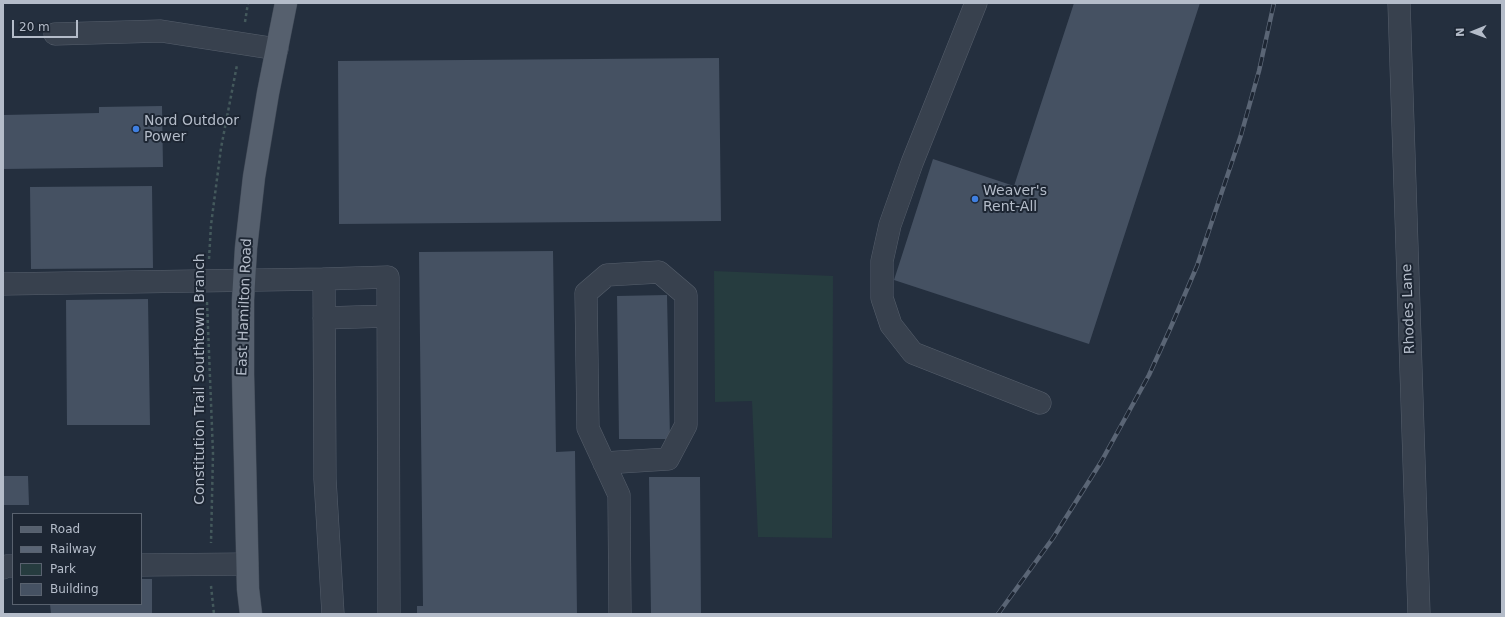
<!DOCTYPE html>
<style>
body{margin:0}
#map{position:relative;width:1505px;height:617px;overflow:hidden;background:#242f3e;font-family:"DejaVu Sans",sans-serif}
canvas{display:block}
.frame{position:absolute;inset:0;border:4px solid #b4bcc9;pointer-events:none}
.legend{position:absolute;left:12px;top:513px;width:130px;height:92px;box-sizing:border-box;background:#1d2633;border:1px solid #59626f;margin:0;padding:5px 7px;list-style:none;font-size:12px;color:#b4bcc9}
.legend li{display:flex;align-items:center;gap:8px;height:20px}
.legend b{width:20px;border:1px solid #59626f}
.north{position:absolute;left:1453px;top:12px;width:40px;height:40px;-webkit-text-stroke:3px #1d2633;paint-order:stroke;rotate:269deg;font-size:11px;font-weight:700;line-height:16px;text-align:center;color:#b4bcc9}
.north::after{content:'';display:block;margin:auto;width:14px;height:18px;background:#b4bcc9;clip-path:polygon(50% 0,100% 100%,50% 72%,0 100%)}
.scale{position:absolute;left:12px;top:20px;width:66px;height:18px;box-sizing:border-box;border:2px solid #b4bcc9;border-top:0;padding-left:5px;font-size:12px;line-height:14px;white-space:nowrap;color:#b4bcc9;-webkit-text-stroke:3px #1d2633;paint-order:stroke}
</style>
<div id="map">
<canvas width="1505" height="617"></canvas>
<div class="frame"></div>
<ul class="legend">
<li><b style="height:5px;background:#56606e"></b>Road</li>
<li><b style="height:5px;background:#5a6575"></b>Railway</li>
<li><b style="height:11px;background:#263c3f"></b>Park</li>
<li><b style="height:11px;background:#455162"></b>Building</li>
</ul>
<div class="north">N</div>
<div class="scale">20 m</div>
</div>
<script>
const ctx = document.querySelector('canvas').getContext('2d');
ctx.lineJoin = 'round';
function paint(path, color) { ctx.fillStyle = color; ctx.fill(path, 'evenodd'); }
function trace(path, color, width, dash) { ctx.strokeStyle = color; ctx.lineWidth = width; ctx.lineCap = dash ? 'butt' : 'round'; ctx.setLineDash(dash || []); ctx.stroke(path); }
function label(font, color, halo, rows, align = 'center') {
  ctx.font = font + ' "DejaVu Sans",sans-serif'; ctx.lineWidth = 4; ctx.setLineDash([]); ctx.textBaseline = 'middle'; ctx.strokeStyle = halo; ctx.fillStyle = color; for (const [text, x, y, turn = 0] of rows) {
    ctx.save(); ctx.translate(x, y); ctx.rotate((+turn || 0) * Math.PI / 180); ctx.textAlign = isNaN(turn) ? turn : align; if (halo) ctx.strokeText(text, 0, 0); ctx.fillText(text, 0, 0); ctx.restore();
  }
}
paint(new Path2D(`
 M714,271L833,276L832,538L758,537L752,401L715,402Z`), '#263c3f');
paint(new Path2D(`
 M1074,3H1200L1089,344L894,280L933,159L1014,186Z
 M719,58L721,221L339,224L338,61Z
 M162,106L163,167L3,169V115L99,113V107Z
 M152,186L153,268L31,269L30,187Z
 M553,251L556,452L575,451L577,614H417V606H423L419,252Z
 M667,295L670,439H619L617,296Z
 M148,299L150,425H67L66,300Z
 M3,476H28L29,505H3Z
 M649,477H700L701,614H651Z
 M141,579H152V614H51L50,604H141Z`), '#455162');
const minor = new Path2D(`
 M976,3L912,163L890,225L882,261V298L891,325L913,353L1040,403
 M1399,3L1419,614
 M55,34L161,31L277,49
 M324,279L388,277L389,614
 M3,284L324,279L325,479L333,614
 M324,318L388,316
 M604,463L668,459L686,425V295L659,272L607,275L586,293L588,428L619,495L620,614
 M141,565L247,564
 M3,568L6,566H13`);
const major = new Path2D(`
 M251,614L248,589L243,374V300L246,248L254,177L268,93L286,3`);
trace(minor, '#565f6c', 23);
trace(major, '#414a57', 23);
trace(new Path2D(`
 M245,22L248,3
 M209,259L211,225L221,148L237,65
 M207,302L213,453L211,543
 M211,586L214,614`), '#44595c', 2.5, [3, 3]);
trace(minor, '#38414e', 22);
trace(major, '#56606e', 22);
const rail = new Path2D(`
 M998,614L1053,538L1101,462L1149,375L1170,329L1197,266L1241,135L1259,71L1274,3`);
trace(rail, '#5a6575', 4.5);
trace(rail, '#1d2633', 3, [9]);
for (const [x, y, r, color] of [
 [136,129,4,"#3f7fe0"],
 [975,199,4,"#3f7fe0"]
]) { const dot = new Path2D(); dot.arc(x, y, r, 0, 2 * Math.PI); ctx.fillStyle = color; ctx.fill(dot); trace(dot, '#1d2633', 1.5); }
label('14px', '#b4bcc9', '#1d2633', [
 ["Nord Outdoor",144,121],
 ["Power",144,137],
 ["Weaver's",983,191],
 ["Rent-All",983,207]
], 'left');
label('14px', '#b4bcc9', '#1d2633', [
 ["East Hamilton Road",245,307,-88],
 ["Rhodes Lane",1409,309,-92],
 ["Constitution Trail Southtown Branch",200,379,-90]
]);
</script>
